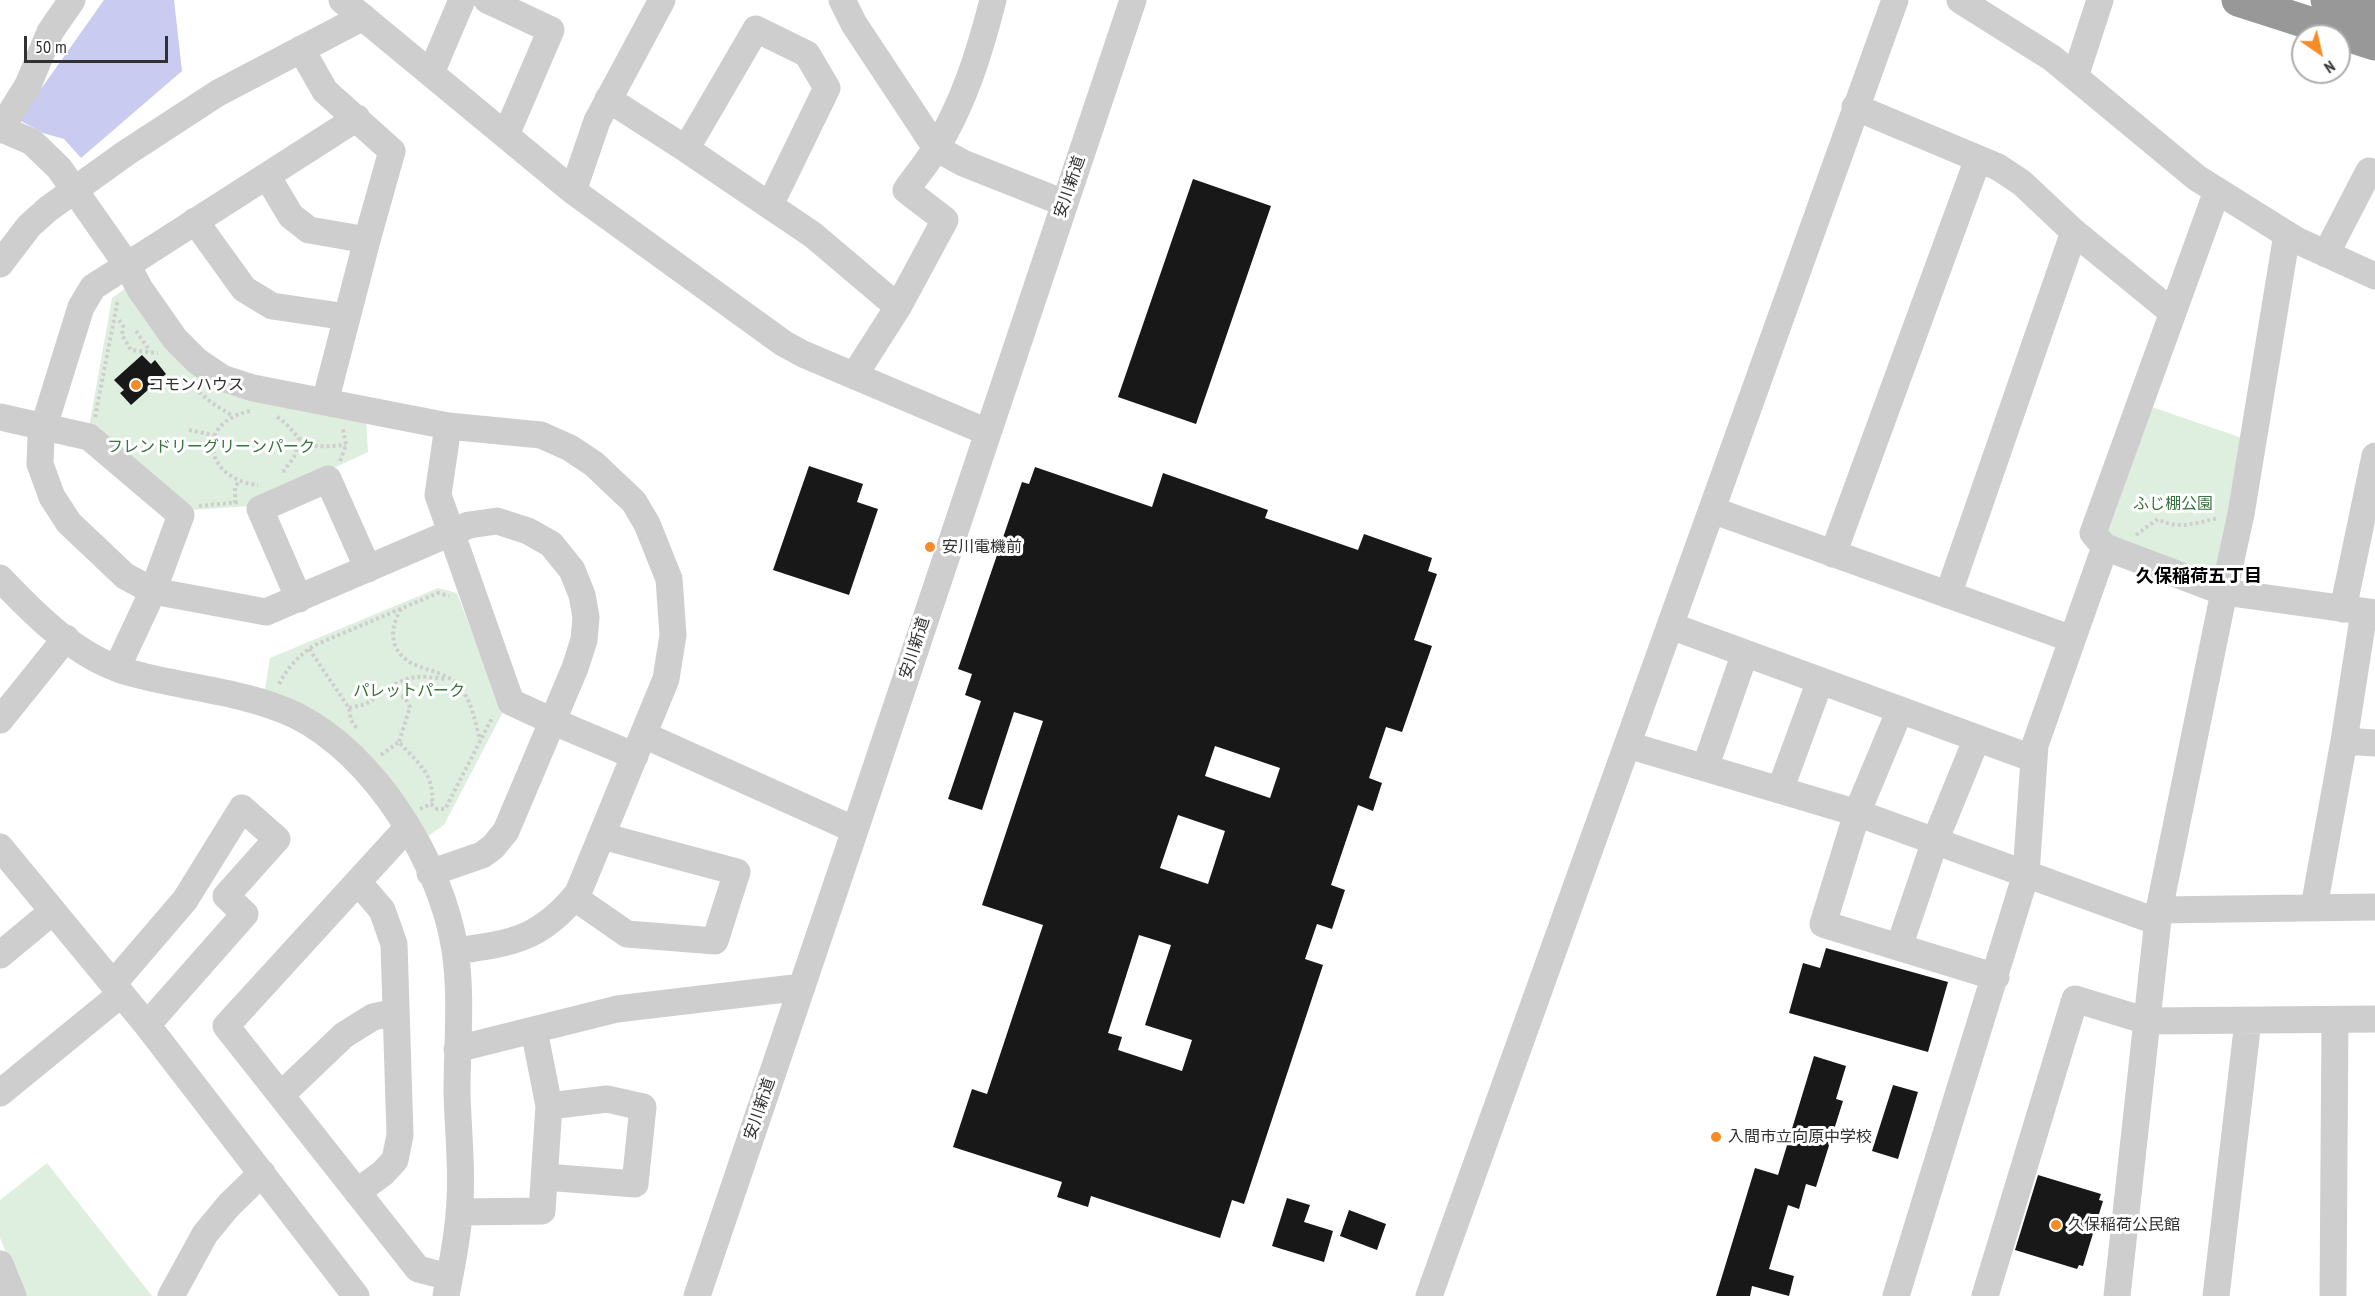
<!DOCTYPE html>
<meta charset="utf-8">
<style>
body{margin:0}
#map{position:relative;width:2375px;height:1296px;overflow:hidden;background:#fff;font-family:"PT Sans Narrow",sans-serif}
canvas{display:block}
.north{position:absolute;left:2291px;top:24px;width:60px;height:60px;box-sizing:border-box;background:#fff;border:2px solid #adadad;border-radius:50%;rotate:146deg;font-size:16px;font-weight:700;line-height:24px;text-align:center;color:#313131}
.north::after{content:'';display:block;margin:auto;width:21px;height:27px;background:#f78b25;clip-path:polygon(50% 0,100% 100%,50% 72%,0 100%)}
.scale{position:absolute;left:24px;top:36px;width:144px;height:27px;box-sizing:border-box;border:3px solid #313131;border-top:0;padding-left:8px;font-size:18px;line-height:21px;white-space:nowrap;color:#313131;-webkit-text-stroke:4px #fff;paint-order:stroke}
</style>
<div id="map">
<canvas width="2375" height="1296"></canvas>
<div class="north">N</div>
<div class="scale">50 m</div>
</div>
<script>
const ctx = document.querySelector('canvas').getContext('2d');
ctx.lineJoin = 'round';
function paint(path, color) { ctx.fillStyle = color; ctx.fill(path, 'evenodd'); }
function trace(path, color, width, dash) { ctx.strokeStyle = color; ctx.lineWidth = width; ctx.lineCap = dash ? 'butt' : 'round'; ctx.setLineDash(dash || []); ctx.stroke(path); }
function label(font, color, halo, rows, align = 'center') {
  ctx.font = font + ' "PT Sans Narrow","Noto Sans JP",sans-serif'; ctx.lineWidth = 6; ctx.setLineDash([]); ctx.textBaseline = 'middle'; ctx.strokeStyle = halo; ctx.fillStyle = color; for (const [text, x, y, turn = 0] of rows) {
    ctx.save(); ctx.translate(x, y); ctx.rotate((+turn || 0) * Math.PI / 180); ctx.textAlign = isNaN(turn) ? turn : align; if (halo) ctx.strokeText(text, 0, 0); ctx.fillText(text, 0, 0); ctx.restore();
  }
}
paint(new Path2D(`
 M129,286L184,361L366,417L368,452L252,506L191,510L89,427L112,298Z
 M2149,406L2242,438L2219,570L2210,577L2103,533Z
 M438,588L457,593L503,712L444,825L425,838L405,812L264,695L270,658Z
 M47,1163L152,1296H24L0,1238V1200Z`), '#dfefdf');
paint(new Path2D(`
 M104,0H174L182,71L81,158L64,139L43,133L19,120Z`), '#c9cbf0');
paint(new Path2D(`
 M1193,179L1271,206L1196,424L1118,397Z
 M142,355L151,364L155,360L166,374L131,405L120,393L124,390L114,380Z
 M809,466L863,484L857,502L878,509L849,595L773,570Z
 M1035,467L1152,507L1163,473L1268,510L1265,518L1358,550L1364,534L1432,558L1428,571L1437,574L1414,640L1432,646L1402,732L1386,727L1369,778L1382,783L1373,811L1358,805L1331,885L1345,890L1332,929L1317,924L1305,959L1323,965L1244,1204L1232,1200L1220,1238L1091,1196L1088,1207L1057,1197L1062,1182L953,1147L972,1089L987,1094L1043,925L982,905L1043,721L1014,712L982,810L948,799L981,701L965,695L972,674L958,669L1022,482L1029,484ZM1215,746L1280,768L1270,798L1205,776ZM1178,815L1225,831L1208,884L1160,868ZM1139,935L1171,945L1145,1025L1192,1040L1182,1071L1118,1050L1122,1037L1108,1033Z
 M1826,948L1948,982L1928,1052L1789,1013L1803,963L1820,968Z
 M1814,1056L1846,1066L1836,1099L1843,1101L1816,1187L1806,1184L1799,1209L1788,1205L1769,1269L1794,1276L1789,1296L1752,1286L1750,1296H1716L1755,1168L1778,1175Z
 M1893,1085L1918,1092L1898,1159L1872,1151Z
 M2038,1175L2101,1194L2099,1200L2103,1201L2083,1266L2079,1265L2077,1269L2015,1250Z
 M1287,1198L1310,1205L1304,1222L1333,1231L1324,1262L1272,1246Z
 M1349,1210L1386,1224L1377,1250L1340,1236Z`), '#181818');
trace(new Path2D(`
 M119,320L123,326L122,335L131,350L158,353
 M136,331L150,351
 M199,392L212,403L233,416
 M250,411C192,424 207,480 258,485
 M95,417L118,299
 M277,417C287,423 291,430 298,437C311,450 331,446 346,445
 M189,430L213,435
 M340,461L346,445L343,429
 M283,472L294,457L299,438
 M235,503V488L239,480
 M199,506L240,502
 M2136,535L2158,519C2178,531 2198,522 2219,518
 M401,609C390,627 389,648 408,661C423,671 445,671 458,685C472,700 475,722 480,740
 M309,649L349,708L351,720L358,730
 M279,684C288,667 299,655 315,645L438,593L449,596
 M390,688C409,674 423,676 445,679
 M349,708L366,704L390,688L405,698L410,707L399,742
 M381,755L399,742C419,765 434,772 432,804
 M420,809L431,804L437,809H445L493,716`), '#cecece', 4, [3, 3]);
trace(new Path2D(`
 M342,0L573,191L783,343L803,354L987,432
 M487,0L551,30L506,135
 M842,0L854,24L936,148L963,163L1064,203
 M1960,0L2052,58L2197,178L2296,240L2375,276
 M301,49L325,91L392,151L367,240L325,402
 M431,73L462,0
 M2075,77L2100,0
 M608,99L686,149L813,235L898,307
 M1855,107L1998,167L2022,183L2074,232L2172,312
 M357,118L93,287L81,307L44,426L41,438L40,464L52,497L69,523L125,576L153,591L266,612L469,525L497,521L528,531L551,544L572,570L582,595L586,617L584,640L575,668L506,831L493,847L482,855L430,873
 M0,128L32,142L59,168L127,265L140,289L175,339L197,361L222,378L253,388L448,426L541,435L570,448L594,464L634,502L647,524L669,579L673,635L666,679L578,893C540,940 512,943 455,951
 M0,130L28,85L50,32L72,0
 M686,149L756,29L807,54L827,88L770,205
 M267,176L291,216L309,230L367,240
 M573,191L597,121L662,0
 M2217,191L2093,533L2105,547L2224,592L2241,514L2287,234
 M195,221L244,289L272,306L347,317
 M2326,254L2369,171L2375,173
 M0,264L29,226L48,209L126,153L218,93L363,17
 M854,376L898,307L945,220L906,190C916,176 927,163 936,148C964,103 980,51 993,0
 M0,417L89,437L181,515L153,591L117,668
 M448,426L438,495L511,702L552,721L635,756
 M1712,510L2072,639
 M1833,554L1978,159
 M0,578C35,615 75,655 124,671C180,688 242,690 295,715C375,754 442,864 455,950C462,996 457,1045 457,1092C458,1132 463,1174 459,1214C457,1242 451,1269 446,1296
 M1948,595L2074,232
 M299,599L260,509L328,479L368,569
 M2343,609L2375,456
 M1671,626L2034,759
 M1900,710L1857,813L1823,924L1996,977
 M0,720L66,638
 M644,735L855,830
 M2344,741L2375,743
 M1628,745L1857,813L2026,874L2035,745L2105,547
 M1705,768L1745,653
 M1780,790L1820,681
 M407,828L226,1026L418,1269L449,1277
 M0,847L147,1025L356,1296
 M575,898L627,934L715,941L737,872L602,836
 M2314,907L2344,741L2364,612
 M2159,910L2375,907
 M1899,947L1935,841L1977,738
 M0,955L53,911
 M113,984L185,900L242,808L277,839L226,896L245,914L147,1025
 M457,1049L617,1009L802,987
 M0,1093L121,994
 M281,1095L344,1035L373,1017L396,1012
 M545,1177L635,1184L643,1107L607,1099L549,1106
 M357,1192L383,1173L395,1160L400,1135L394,944L382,910L358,882
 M460,1212L542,1211L549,1106L534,1030
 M0,1264L13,1296
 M171,1296L205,1234L229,1205L262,1173
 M697,1296L855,830L1133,0
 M1429,1296L1895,0
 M1896,1296L2026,874L2158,922
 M1985,1296L2075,999L2147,1021L2375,1019
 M2117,1296L2159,910L2224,592L2375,613
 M2216,1296L2248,1021
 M2333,1296L2335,1020`), '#cecece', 27);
trace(new Path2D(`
 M2238,0L2375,44
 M2327,0L2375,16`), '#989898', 33);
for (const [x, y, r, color] of [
 [136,385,6,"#f78b25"],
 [930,547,6,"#f78b25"],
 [1716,1137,6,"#f78b25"],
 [2056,1225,6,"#f78b25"]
]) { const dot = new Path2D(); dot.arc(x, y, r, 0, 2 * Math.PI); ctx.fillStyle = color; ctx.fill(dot); trace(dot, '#fff', 2); }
label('16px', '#313131', '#fff', [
 ["安川新道",1070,187,-71],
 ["安川新道",915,648,-72],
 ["安川新道",760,1109,-71]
]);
label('16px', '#313131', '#fff', [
 ["コモンハウス",148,385],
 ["安川電機前",942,547],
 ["入間市立向原中学校",1728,1137],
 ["久保稲荷公民館",2068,1225]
], 'left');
label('16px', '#39733e', '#fff', [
 ["フレンドリーグリーンパーク",211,447],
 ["ふじ棚公園",2173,504],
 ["パレットパーク",409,691]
]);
label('bold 18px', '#000', '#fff', [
 ["久保稲荷五丁目",2199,577]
]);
</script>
